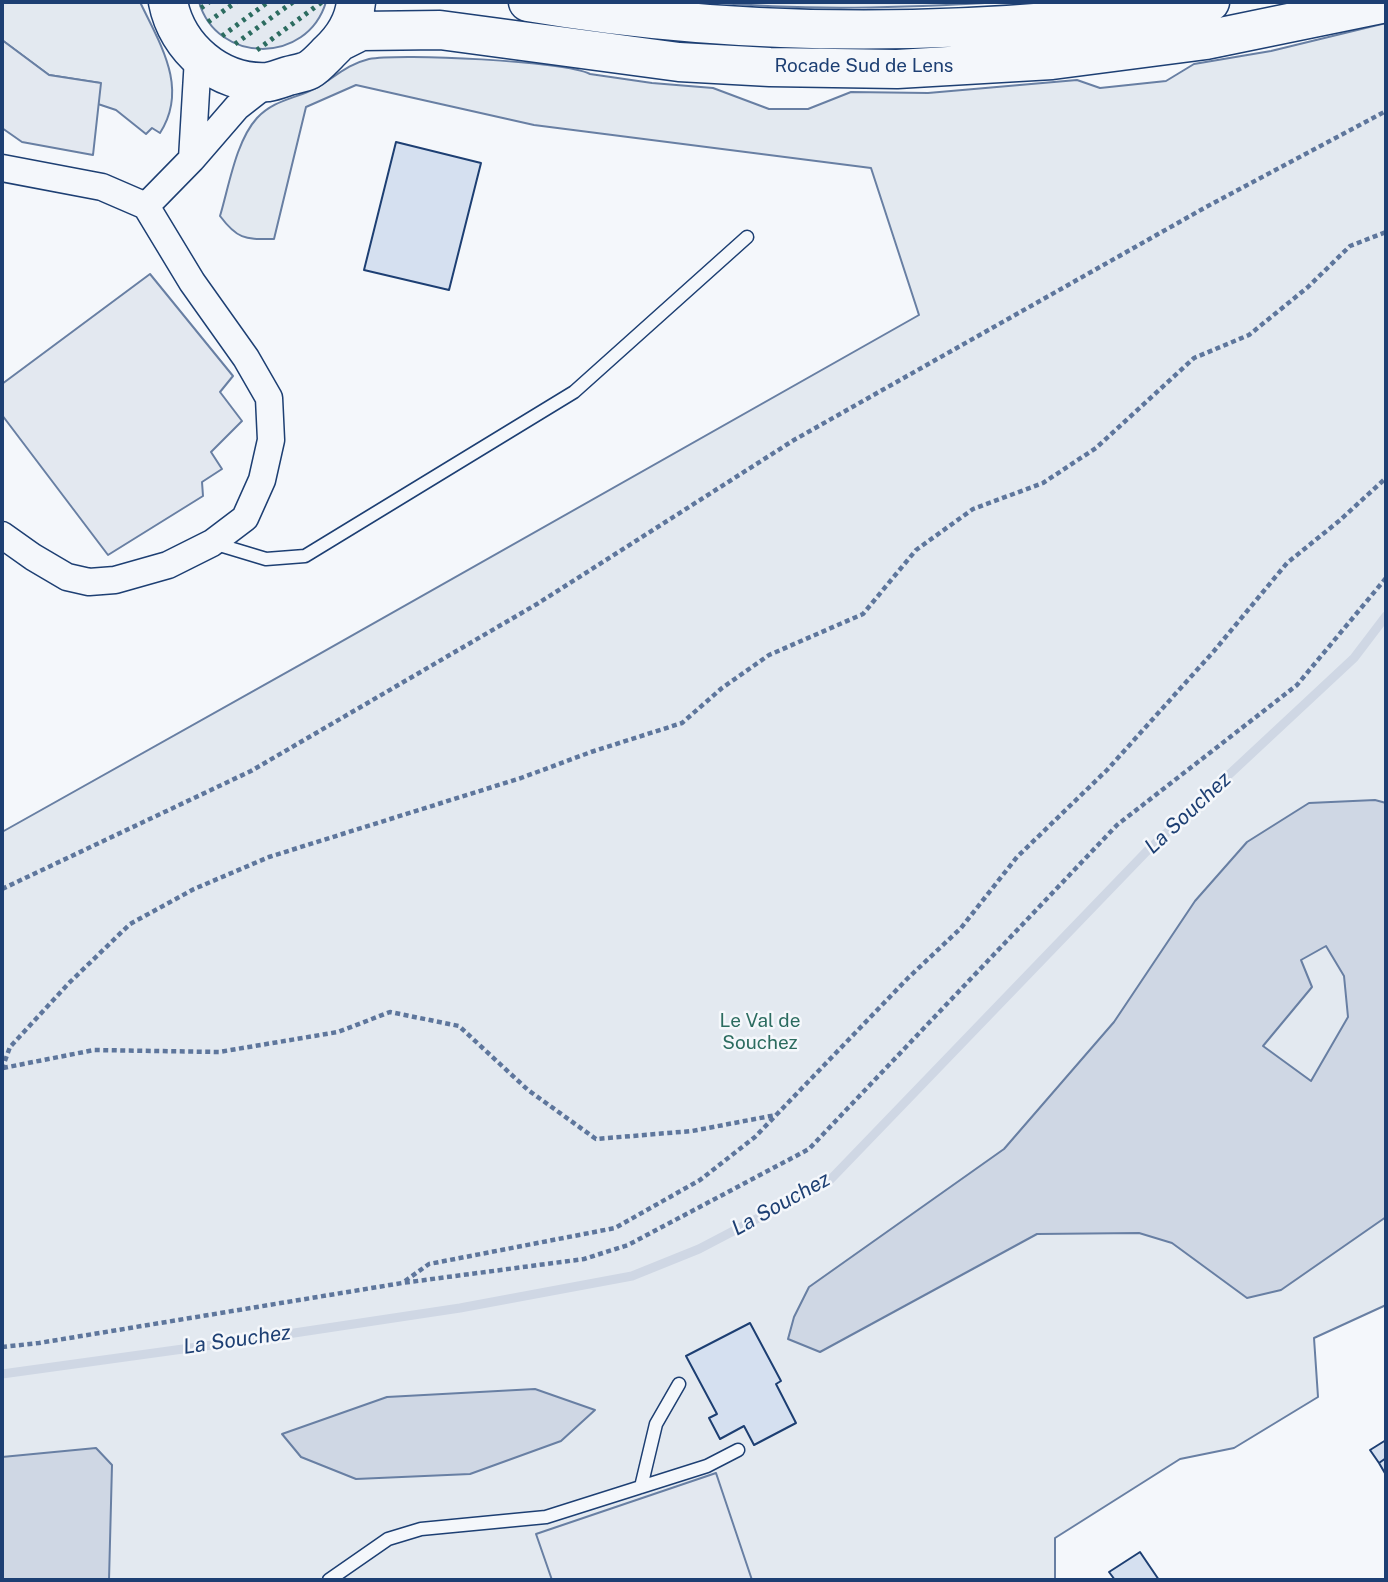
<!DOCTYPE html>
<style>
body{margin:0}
#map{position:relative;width:1388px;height:1582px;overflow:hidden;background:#f4f7fb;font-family:"Public Sans",sans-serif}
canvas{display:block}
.frame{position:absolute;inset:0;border:4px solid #1d3f73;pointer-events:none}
</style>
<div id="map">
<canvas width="1388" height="1582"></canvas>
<div class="frame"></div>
</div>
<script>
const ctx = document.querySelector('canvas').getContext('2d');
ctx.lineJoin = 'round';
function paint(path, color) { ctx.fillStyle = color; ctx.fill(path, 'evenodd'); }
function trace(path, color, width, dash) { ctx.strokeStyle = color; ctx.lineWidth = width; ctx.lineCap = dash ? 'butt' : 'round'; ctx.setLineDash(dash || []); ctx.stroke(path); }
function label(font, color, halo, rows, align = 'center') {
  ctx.font = font + ' "Public Sans",sans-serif'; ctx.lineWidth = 5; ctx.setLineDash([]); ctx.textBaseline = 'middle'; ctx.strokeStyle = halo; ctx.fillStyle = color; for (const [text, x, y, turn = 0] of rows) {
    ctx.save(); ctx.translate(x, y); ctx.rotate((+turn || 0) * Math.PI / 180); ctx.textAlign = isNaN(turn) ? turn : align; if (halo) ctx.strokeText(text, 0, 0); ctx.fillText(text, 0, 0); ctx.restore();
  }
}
const green = new Path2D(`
 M2,2H140C160,44 189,88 160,133L152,128L146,134L116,110L98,104L100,83L49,75L2,40Z
 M199,2H326C307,65 217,64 199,2Z
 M709,2H1001C904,8 805,11 709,2Z
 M1386,23V1305L1314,1338L1318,1397L1234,1448L1180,1459L1055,1538V1580H2V832C309,662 612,486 919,315L871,168L534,125L356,85L306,107L274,239C245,239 238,240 220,216C229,186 236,141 257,118C275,99 296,99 318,87C335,77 348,64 369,59C399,53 566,61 590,74L652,83L713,88L769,109H808L851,92L928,93L1077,80L1100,88L1166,81L1194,64L1271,51Z`);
paint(green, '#e3e9f0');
trace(green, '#687fa3', 2);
const parking = new Path2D(`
 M2,40L49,75L101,83L93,155L22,142L2,128Z
 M150,274L233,376L220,392L242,421L211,452L222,469L202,482L203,496L108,555L2,415V384Z
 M716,1473L752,1580H552L536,1534Z`);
paint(parking, '#e3e8f0');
trace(parking, '#687fa3', 2);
const water = new Path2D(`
 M1375,800L1386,803V1217L1281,1290L1247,1298L1172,1243L1139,1233L1037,1234L820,1352L788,1339L794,1317L809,1287L1004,1149L1114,1022L1195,901L1247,842L1309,803ZM1326,946L1344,976L1348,1017L1311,1081L1263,1046L1312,987L1301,960Z
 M535,1389L595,1410L561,1441L470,1474L356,1479L301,1457L282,1434L387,1397Z
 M96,1448L112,1465L109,1580H2V1457Z`);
paint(water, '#cfd7e4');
trace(water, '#687fa3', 2);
trace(new Path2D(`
 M2,1374L241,1341L460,1308L632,1276L699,1249L829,1181L1146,852L1354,658L1386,616`), '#cfd7e4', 9);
const building = new Path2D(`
 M396,142L481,163L449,290L364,270Z
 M750,1323L781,1381L776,1384L796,1423L754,1445L744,1426L720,1439L709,1418L717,1414L686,1356Z
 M1386,1440V1458L1379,1463L1370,1450Z
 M1386,1458V1475L1379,1463Z
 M1140,1552L1159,1580H1115L1109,1572Z`);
paint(building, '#d5e0f0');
trace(building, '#1d3f73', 2);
const lane = new Path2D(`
 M213,543L266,559L305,556L574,392L747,237
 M641,1487L656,1424L679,1384
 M329,1580L388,1539L421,1529L546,1517L707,1466L738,1450`);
const street = new Path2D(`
 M192,159L198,58
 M2,168L102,187L146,206L192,282L246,358L269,398L271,440L262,480L245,518L212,543L168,565L115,580L89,582L67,577L33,557L2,535
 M146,206L192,159L237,107L269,82`);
const highway = new Path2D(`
 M168,2C177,48 219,85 268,82C274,81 282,78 288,76C295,74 303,73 309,70C316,66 323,58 329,52C343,39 354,22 356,2
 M528,2C704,32 885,36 1062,21C1112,17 1161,8 1210,2
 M341,41L361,31L440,30L679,62L770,67L897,69L1052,60L1206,40L1386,3`);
trace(lane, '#1d3f73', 15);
trace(street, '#1d3f73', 29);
trace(highway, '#1d3f73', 41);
trace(new Path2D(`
 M2,889L251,771L537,604L794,440L1206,207L1386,111
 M3,1068L94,1050L219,1052L338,1032L390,1012L459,1026L528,1090L596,1139L692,1131L776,1115
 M2,1069L10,1047L69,983L130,924L194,889L269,857L521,778L591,752L682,723L722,688L769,655L863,614L916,550L973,509L1043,483L1096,448L1194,358L1249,335L1308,287L1350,246L1386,232
 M405,1281L429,1264L615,1228L700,1180L755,1137L908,978L961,928L1017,857L1107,770L1214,651L1287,563L1339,521L1386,478
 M2,1347L39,1343L402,1283L584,1259L628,1245L809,1149L1117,825L1297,685L1386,578`), '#5e769c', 4.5, [5, 3.5]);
trace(lane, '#f4f7fb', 12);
trace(street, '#f4f7fb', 26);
trace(highway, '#f4f7fb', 38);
trace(new Path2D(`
 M201,8L209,2
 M208,22L236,2
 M222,36L268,2
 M235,44L293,2
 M257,50L322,2`), '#2c6c60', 5, [3.5, 5]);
label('19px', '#1d3f73', '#f4f7fb', [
 ["Rocade Sud de Lens",864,66]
]);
label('19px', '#2c6c60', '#f4f7fb', [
 ["Le Val de",760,1021],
 ["Souchez",760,1043]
]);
label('italic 21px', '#1d3f73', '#f4f7fb', [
 ["La Souchez",1188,813,-43],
 ["La Souchez",781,1204,-29],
 ["La Souchez",237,1340,-8]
]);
</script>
